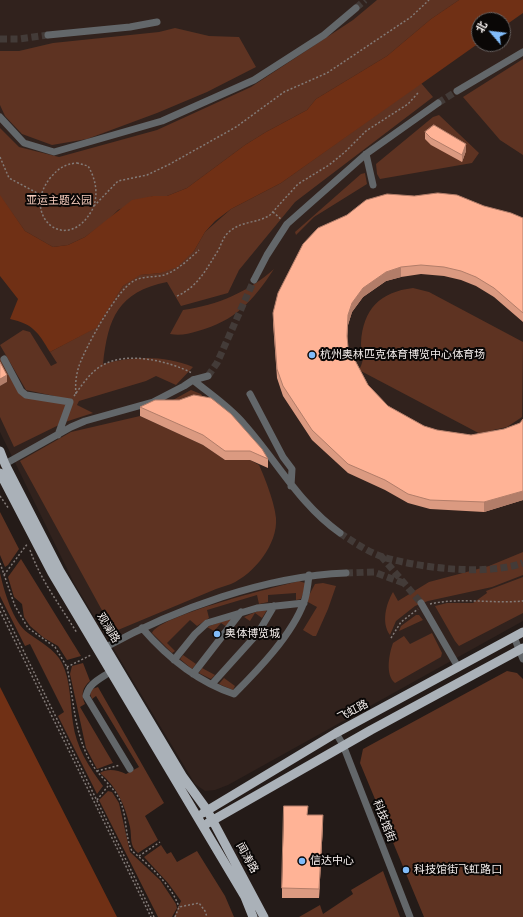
<!DOCTYPE html>
<meta charset="utf-8">
<style>
body{margin:0}
#map{position:relative;width:523px;height:917px;overflow:hidden;background:#241b18;font-family:"Noto Sans","Noto Sans SC",sans-serif}
canvas{display:block}
.north{position:absolute;left:471px;top:12px;width:40px;height:40px;box-sizing:border-box;background:#0a0706;border:1px solid #686362;border-radius:50%;rotate:298deg;font-size:11px;font-weight:700;line-height:16px;text-align:center;color:#f4eeec}
.north::after{content:'';display:block;margin:auto;width:14px;height:18px;background:#81bcfa;clip-path:polygon(50% 0,100% 100%,50% 72%,0 100%)}
</style>
<div id="map">
<canvas width="523" height="917"></canvas>
<div class="north">北</div>
</div>
<script>
const ctx = document.querySelector('canvas').getContext('2d');
ctx.lineJoin = 'round';
function paint(path, color) { ctx.fillStyle = color; ctx.fill(path, 'evenodd'); }
function trace(path, color, width, dash) { ctx.strokeStyle = color; ctx.lineWidth = width; ctx.lineCap = dash ? 'butt' : 'round'; ctx.setLineDash(dash || []); ctx.stroke(path); }
function label(font, color, halo, rows, align = 'center') {
  ctx.font = font + ' "Noto Sans","Noto Sans SC",sans-serif'; ctx.lineWidth = 4; ctx.setLineDash([]); ctx.textBaseline = 'middle'; ctx.strokeStyle = halo; ctx.fillStyle = color; for (const [text, x, y, turn = 0] of rows) {
    ctx.save(); ctx.translate(x, y); ctx.rotate((+turn || 0) * Math.PI / 180); ctx.textAlign = isNaN(turn) ? turn : align; if (halo) ctx.strokeText(text, 0, 0); ctx.fillText(text, 0, 0); ctx.restore();
  }
}
paint(new Path2D(`
 M0,0H523V621L228,785L215,790L205,791L195,784L74,583L0,432ZM479,20H503V44H479Z`), '#31221d');
paint(new Path2D(`
 M377,0H459L431,19L387,56L316,99L307,110L266,132L245,145L187,188L167,196H153L118,210L108,220L85,237L68,245L53,247L25,231L0,196V128L19,147L59,157L157,130L251,87L353,20Z
 M175,28L209,36L239,37L256,67L207,92L157,113L87,139L52,145L22,134L5,116L0,105V51H19L53,43L159,32Z
 M523,59V155L500,140L463,97Z
 M421,83L433,97L295,202L239,270L228,293L181,306L167,282C118,292 108,318 103,364C132,356 165,355 193,367L176,385L156,376L146,381L79,401L77,405L93,413L65,422L14,447L0,417V386L7,382L0,369V358L20,392L59,397L26,390L0,345L23,330L30,332L51,366L57,363L50,352L95,328L123,286L139,275L161,273L194,251L205,232L231,209L281,183Z
 M439,115L479,153L472,163L380,179L377,174L376,164L433,117Z
 M365,173L367,184L314,217L296,235L295,232L361,174Z
 M274,269C253,301 235,321 198,331C188,334 180,336 170,334L183,310C218,305 248,292 274,269Z
 M413,288L429,292L523,342L522,417L507,427L493,430L488,438L359,370C366,357 361,356 361,343C363,309 380,292 413,288Z
 M191,390L201,394L211,407L155,410Z
 M140,416L203,445L225,460H250L259,465C265,478 275,504 276,518C278,544 254,574 231,584C226,586 221,587 216,589L118,630L115,634L20,461L71,432Z
 M0,512L19,549L8,565L5,567L0,555Z
 M523,552V575L492,587L428,601L415,606L396,621L390,635C381,623 386,604 393,592L398,601L429,582L489,566Z
 M21,559L81,656L67,660L58,646L44,638L30,626L24,617L22,604L14,597L8,577Z
 M0,573C4,591 13,622 28,633C40,642 55,649 62,663C71,681 70,704 73,723C76,747 89,767 103,786L97,794L58,716L64,712L30,644L25,646L0,596Z
 M523,577V613L459,646L455,641L435,606L447,603H473L487,593L486,591Z
 M299,581L305,583V588L301,599L296,600V593L268,595V602L259,604L257,595L207,610L209,618L197,626L190,620L167,643L175,651L172,653L152,633C160,615 276,587 299,581Z
 M323,583L336,586L328,609L316,636H313L303,630L317,607L306,601L315,584Z
 M267,610L262,618L255,613L250,621L244,617L258,611Z
 M416,615H419L423,620L399,631L401,626Z
 M234,617L227,627L221,623L214,631L207,627Z
 M432,633L442,653L441,657L395,683C385,675 389,654 393,643L404,636L410,644Z
 M183,655L196,664L192,669L180,659Z
 M83,663L90,681C82,688 81,694 85,704L80,707L113,763L97,769L86,748L70,674L72,666Z
 M202,668L215,675L211,679L199,673Z
 M507,671L517,673L523,679V917H424L360,763L363,749Z
 M224,678L235,686L233,690L219,684Z
 M98,687L164,803L145,816L158,840L138,853C129,846 132,837 130,827C125,805 117,787 100,773C108,768 117,770 126,774L139,767L96,696L92,699L90,694L92,689Z
 M108,791L112,792L119,803L130,852L160,880L176,904L177,908L172,917H158L99,800Z
 M161,845L167,854L171,852L177,862L197,851L225,896L234,917H174L181,901L168,883L144,857Z
 M383,871L400,917H299L320,905L323,914L353,894L351,890Z`), '#5e3322');
paint(new Path2D(`
 M459,0H523V13L503,27V20H479V43L281,183L231,209L215,221L205,232L194,251L177,267L161,273L140,275L123,286L96,328L50,352C38,332 33,324 10,319L18,299L0,276V195L25,231L53,247L68,245L85,237L132,200L153,196H167L187,188L245,145L266,132L307,110L316,99L387,56L431,19Z
 M0,687L117,917H0Z`), '#703015');
trace(new Path2D(`
 M356,8L365,0
 M0,39H19L48,35
 M438,103L457,91
 M208,376L217,363L254,280
 M340,533C352,541 368,552 383,557C420,568 486,576 523,563
 M381,556L421,603
 M346,573L374,572L406,584`), '#433b38', 7, [7, 3.5]);
trace(new Path2D(`
 M0,157L9,178L41,195
 M77,163L88,166C96,179 99,196 92,210C67,256 19,215 51,177C59,168 65,164 77,163Z
 M94,206L118,181L147,175L170,164L236,127L284,92L327,73L411,17L429,0
 M273,212L282,220
 M177,296C198,287 207,268 219,249C221,244 223,239 226,235C239,220 257,224 270,215L298,184L329,165L345,152L366,131L408,104L418,93
 M76,394C75,385 76,375 79,366C85,348 116,292 132,282C142,275 154,278 164,275C178,270 188,260 199,250
 M74,396C82,385 91,371 103,365C127,351 169,361 192,373
 M0,496L9,509
 M30,550C41,581 60,605 77,633
 M0,563L15,606L21,616L28,628L55,647L67,667C74,700 74,735 92,764C100,778 116,788 121,803C127,818 125,837 132,851C150,866 171,884 179,907
 M4,575L28,543
 M0,603L154,917
 M430,604C460,597 492,604 523,601
 M0,611L151,917
 M391,638L401,622L418,609
 M67,667L91,655
 M97,771L120,765
 M97,800L108,786
 M139,856L160,842
 M175,917L179,907L199,903L205,911L207,917`), '#837b78', 1.5, [2, 2]);
trace(new Path2D(`
 M48,35L130,27L157,22
 M457,91L523,52
 M0,117L24,143L54,152L162,121L254,80L324,35L356,8
 M366,154L373,185
 M254,280L267,255L287,224L366,154L438,103
 M4,359L21,391L26,395L70,402L58,435
 M193,380C210,394 230,407 244,424C277,461 299,504 340,533
 M250,394L283,457L292,469L291,486
 M5,464L71,427L85,421L153,402L184,386L193,380L208,376
 M421,603L458,667
 M142,628C167,657 198,682 234,694C258,670 292,635 304,602C307,594 308,584 309,575
 M514,637L523,659
 M106,647C175,609 266,576 346,573
 M174,660L195,634L207,623L257,608L304,603
 M110,672C100,679 89,683 86,696L130,769
 M193,674L241,612
 M212,684L258,633L274,606
 M336,733L343,745L410,917`), '#63676a', 7);
trace(new Path2D(`
 M0,451L5,464L60,571L183,777L207,810L264,917
 M0,473L52,573L245,897L253,917
 M203,813L336,733L523,632
 M208,823L371,730L523,648`), '#aab1b8', 9);
paint(new Path2D(`
 M425,132L466,151L462,162L431,145L425,139Z
 M484,206L523,218V322L494,297L476,286L461,280L444,276L421,274L401,277L386,281L363,297L352,312L348,325L347,339L348,347L368,385L388,406L424,426L437,430L471,435L504,429L520,423L523,419V500L484,512L430,509L408,503L385,490L348,473L312,440L283,396L277,378L273,323V313Z
 M155,400L268,459V468L250,460H225L203,445L140,416V407Z
 M308,815L323,824L319,898H282V888Z`), '#db9a81');
paint(new Path2D(`
 M466,144V151L462,162V155Z
 M401,267V277L386,281L363,297L352,312L348,325L347,345L348,315L352,303L363,288L386,272Z
 M7,375V382L0,386V379Z
 M523,491V500L484,512V502Z
 M323,815V824L319,898V889Z`), '#b27d69');
const building = new Path2D(`
 M434,125L466,144L462,155L431,138L425,132Z
 M438,193L457,195L484,206L511,213L523,218V313L494,288L476,277L461,271L444,267L421,265L401,267L386,272L363,288L352,303L348,315L347,336L348,347L368,385L388,406L424,426L437,430L471,435L504,429L520,423L523,419V491L484,502L430,500L408,494L385,480L348,464L312,430L283,386L277,369L273,313L278,293L303,244L318,228L347,215L366,200L387,194L414,196Z
 M0,362L7,375L0,379Z
 M194,395L211,398L231,414L262,449L268,459L250,451H225L203,435L140,407L155,400H179Z
 M284,806H308L307,815H323L319,889L282,888Z`);
paint(building, '#ffb396');
trace(building, '#b27d69', 1);
for (const [x, y, r, color] of [
 [312,355,4,"#81bcfa"],
 [217,634,4,"#81bcfa"],
 [302,861,4,"#81bcfa"],
 [406,870,4,"#81bcfa"]
]) { const dot = new Path2D(); dot.arc(x, y, r, 0, 2 * Math.PI); ctx.fillStyle = color; ctx.fill(dot); trace(dot, '#0a0706', 1.5); }
label('11px', '#f5ccbd', '#0a0706', [
 ["亚运主题公园",59,201]
]);
label('11px', '#f4eeec', '#0a0706', [
 ["杭州奥林匹克体育博览中心体育场",320,355],
 ["奥体博览城",225,634],
 ["信达中心",310,861],
 ["科技馆街飞虹路口",414,870]
], 'left');
label('11px', '#f4eeec', '#0a0706', [
 ["观澜路",108,628,59],
 ["飞虹路",353,711,-28],
 ["科技馆街",384,821,69],
 ["闻涛路",247,858,61]
]);
</script>
